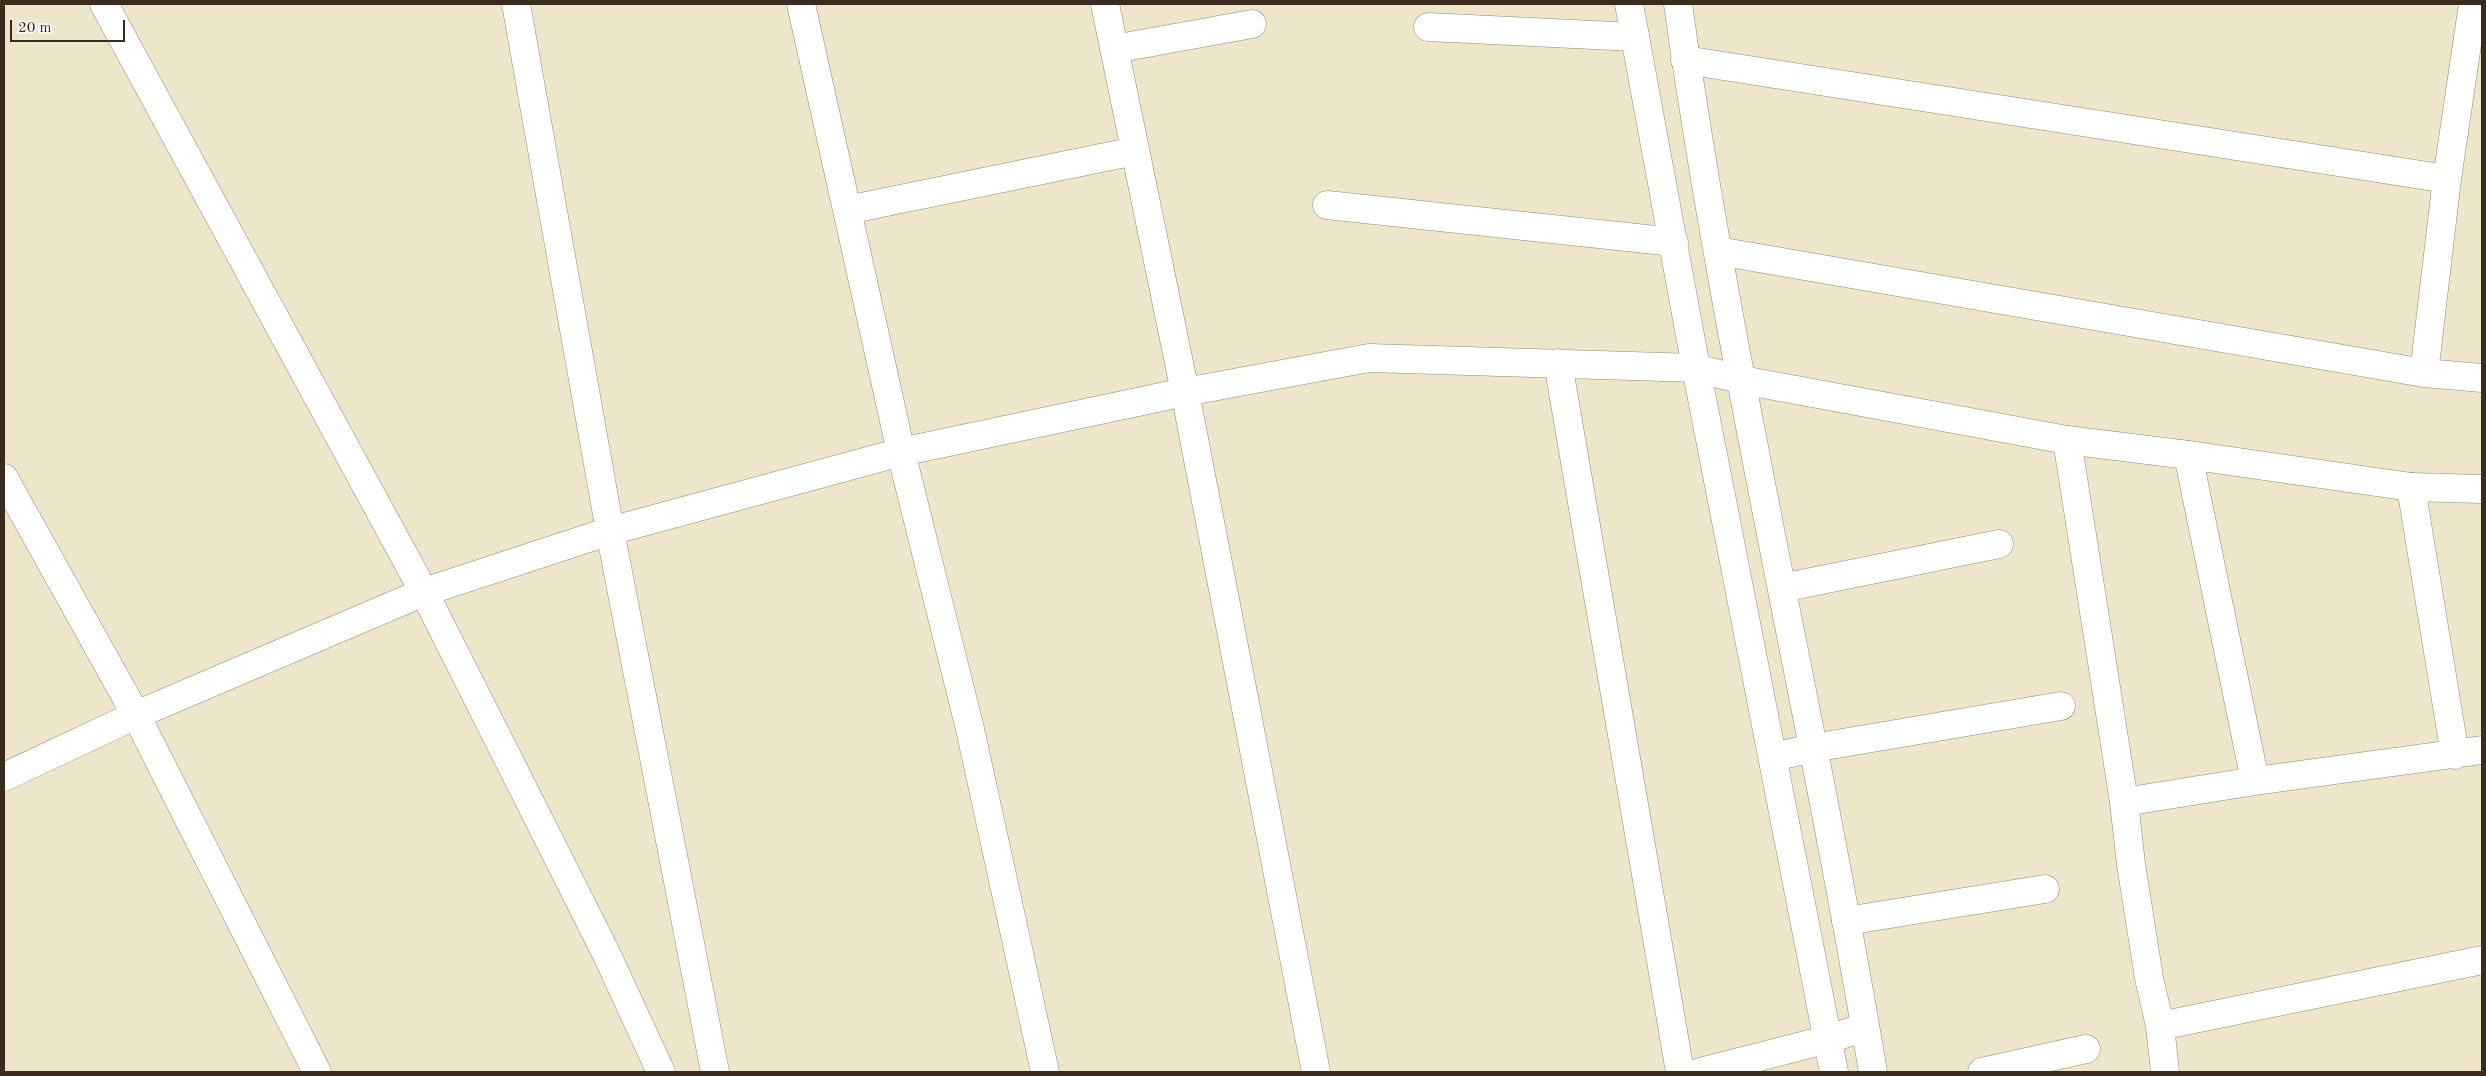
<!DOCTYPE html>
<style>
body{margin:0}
#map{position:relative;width:2486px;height:1076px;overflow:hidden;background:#ede6cb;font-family:"Old Standard TT",serif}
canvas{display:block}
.frame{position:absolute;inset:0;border:5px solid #3b2a1e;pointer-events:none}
.scale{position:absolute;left:10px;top:20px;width:115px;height:22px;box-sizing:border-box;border:2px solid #3b2a1e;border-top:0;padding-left:6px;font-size:15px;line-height:18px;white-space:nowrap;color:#3b2a1e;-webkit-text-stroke:4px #f6f6f2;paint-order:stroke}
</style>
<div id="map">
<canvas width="2486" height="1076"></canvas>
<div class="frame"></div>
<div class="scale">20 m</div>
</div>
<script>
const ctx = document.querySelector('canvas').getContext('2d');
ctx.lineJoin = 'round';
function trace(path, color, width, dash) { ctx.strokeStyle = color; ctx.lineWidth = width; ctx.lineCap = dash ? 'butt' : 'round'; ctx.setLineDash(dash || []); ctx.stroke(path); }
const street = new Path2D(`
 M104,4L424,592L610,531L901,452L1185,392L1369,358L1696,368L1742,380
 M516,4L610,531L715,1072
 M801,4L901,452L970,729L1045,1072
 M1105,4L1185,392L1316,1072
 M1428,27L1635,37
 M1114,49L1252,24
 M1685,60L2447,179L2424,373
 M2447,179L2473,4
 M1327,205L1674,242
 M847,210L1135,151
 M1718,251L2424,373L2482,378
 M1558,363L1680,1072
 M2067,440L2124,802L2131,864L2149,978L2160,1026L2165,1072
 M2188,455L2255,781
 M4,478L136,715L317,1072
 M2411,487L2455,755
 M1782,588L1999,544
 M1773,757L1813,748L2061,706
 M4,777L136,715L424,592L606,953L661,1072
 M2124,802L2255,781L2482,750
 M1846,921L2045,889
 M2160,1026L2482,960
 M1700,1072L1829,1039L1865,1027
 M1982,1072L2086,1049`);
const secondary = new Path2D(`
 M1629,4L1696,368L1834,1072
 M1678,4C1728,362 1813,715 1873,1072
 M1742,380L2067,440L2188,455L2411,487L2482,489`);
trace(street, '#948874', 29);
trace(secondary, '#948874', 29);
trace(street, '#fff', 28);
trace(secondary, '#fff', 28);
</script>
